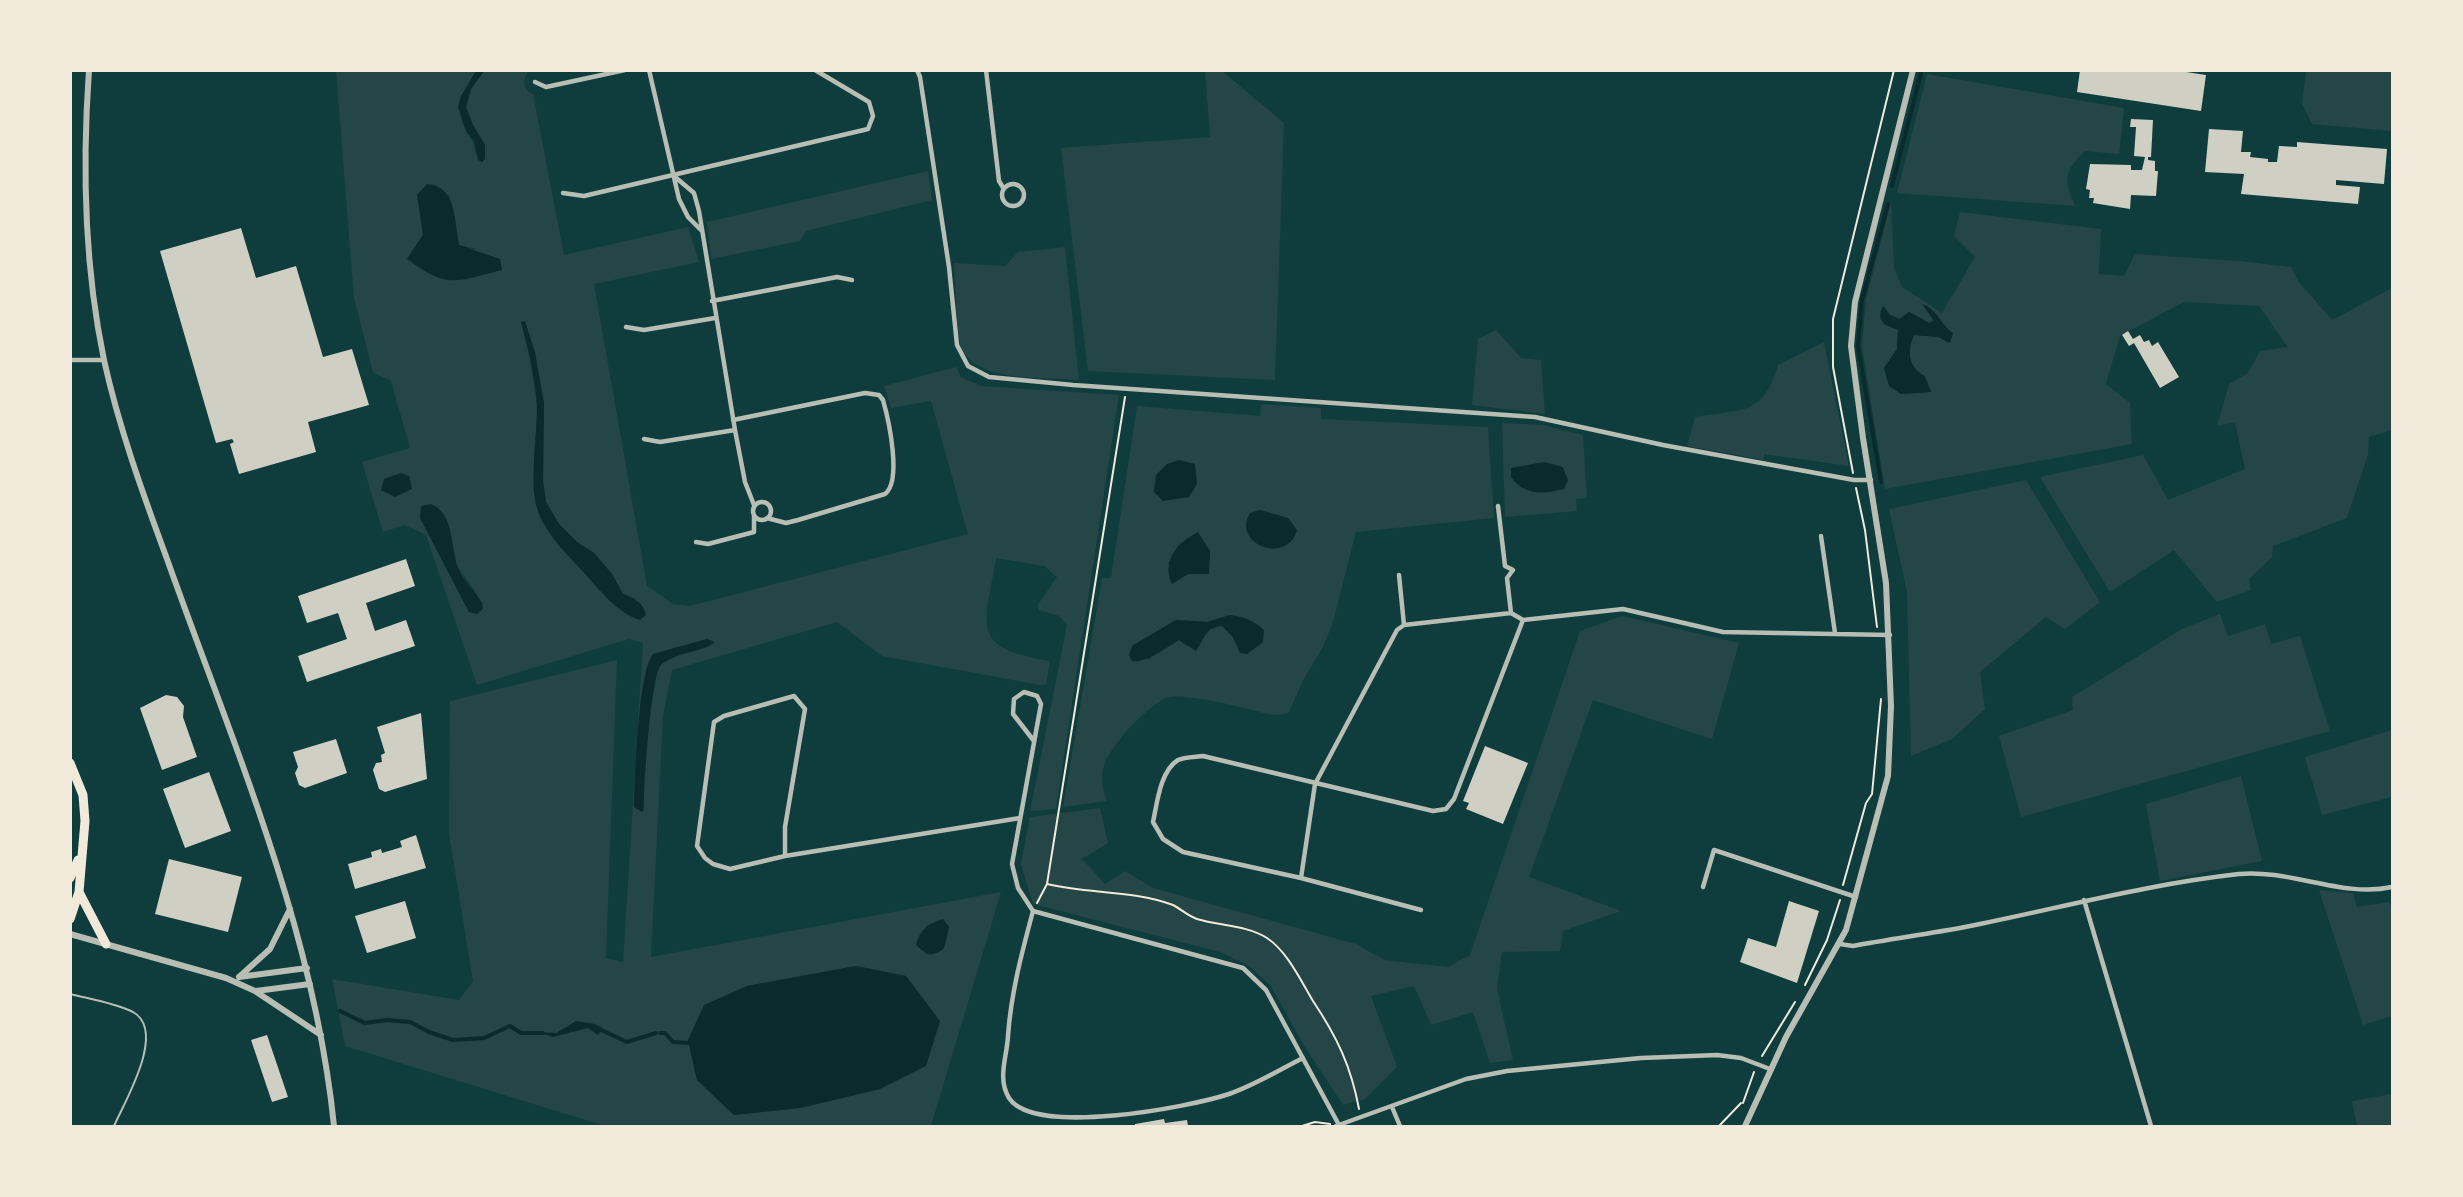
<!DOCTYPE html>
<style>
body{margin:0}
#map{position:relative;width:2463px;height:1197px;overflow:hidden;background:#0f3d3e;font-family:Helvetica,sans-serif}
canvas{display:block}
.frame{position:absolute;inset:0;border:72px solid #f1e9da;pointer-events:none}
</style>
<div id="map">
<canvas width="2463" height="1197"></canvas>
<div class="frame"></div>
</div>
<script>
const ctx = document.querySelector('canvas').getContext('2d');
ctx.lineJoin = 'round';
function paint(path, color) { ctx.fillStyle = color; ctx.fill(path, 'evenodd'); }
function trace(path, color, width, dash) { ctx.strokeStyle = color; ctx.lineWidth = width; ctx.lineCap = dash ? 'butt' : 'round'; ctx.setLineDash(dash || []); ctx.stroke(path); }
paint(new Path2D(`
 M336,71H476C465,91 452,109 467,132C472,141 474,143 476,154L485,159V145L473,125L466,107L471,89L484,71H529C523,78 521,90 533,94L564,255L688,227L699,262L594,284L647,586L673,604L690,606L968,534L931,401L891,408L884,386L956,367L961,377L981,386L1119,395L1056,809L1030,811L1067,625L1059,616L1039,610L1037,606L1057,577L1044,566L996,558C985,626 968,648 1050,661L1046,684L1040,685L882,656L837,622L672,670L663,716L651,957L1001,892L931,1126H605L345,1046L332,979L459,1000L473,981L449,834L450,701L617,660L606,958L623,962L643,643L629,639L477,685L426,535L404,525L383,532L362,462L410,448L391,381L373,372L354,298ZM449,194L459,245L476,249L407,259ZM521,323L544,403L543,481L546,502L559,524L577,542L594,553L612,574L623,594L637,599L615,606L537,508L535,484L537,404L529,353ZM435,506L448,524L457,566L477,594L469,612L426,529ZM707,639L710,646L684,652L659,665C649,693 642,779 644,810L635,779L641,697L653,654ZM943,919L949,927L944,948L931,955L925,954L926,926ZM856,966L906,976L880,1089L799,1108L734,1115L697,1080L688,1040L747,986Z
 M1205,71H1222L1284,123L1275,380L1088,371L1061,148L1210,137Z
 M2306,71H2392V131L2312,124L2302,103Z
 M1927,74L2124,108L2119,154L2085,151C2063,172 2064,180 2075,206L1897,193Z
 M928,171L932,200L806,231L800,241L711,259L707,222Z
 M1891,202L1894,267L1902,287L1942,313L1975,257L1954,236L1960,212L2101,229L2099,274L2124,276L2135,254L2239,261L2291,267L2298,281L2332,320L2392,288V430L2369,437L2368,455L2347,518L2273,546L2272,557L2249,579L2251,590L2217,602L2174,550L2110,592L2040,477L2143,455L2168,500L2245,469L2235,422L2217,426L2229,384L2248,373L2260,351L2288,347L2259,306L2184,302L2120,336L2106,384L2130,403L2132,444L1885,489L1862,346L1866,299ZM1884,306L1890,315L1900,319L1910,312L1929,323L1937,316L1949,343L1938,337L1914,335C1899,369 1925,367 1930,392L1901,394L1887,377L1884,368L1897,349L1898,330L1884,325L1880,319Z
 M1065,247L1079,380C1046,377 968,384 960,342C955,317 956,289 954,263L1005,266L1018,252Z
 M1496,330L1521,358L1541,360L1545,414L1472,405L1478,339Z
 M1824,342L1849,466L1764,454V460L1687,446L1695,417C1741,409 1763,417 1778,365Z
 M1261,404L1321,408V419L1488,427L1494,518L1356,532L1333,622L1323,647L1305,677L1288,713C1275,717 1265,713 1252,710C1236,706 1180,692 1166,698C1152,704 1130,726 1121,738C1103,760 1097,774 1107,801L1063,807L1102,578H1111L1137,406L1260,416ZM1260,510L1266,511L1284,546L1271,549L1251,513ZM1180,542L1209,574H1188L1168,564ZM1230,615L1235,645L1233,637L1222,626L1207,630L1199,646H1187L1179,640L1161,649L1149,660L1133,645L1176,620L1207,622Z
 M1502,423L1543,425L1583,435L1587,498L1576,499L1577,511L1505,517Z
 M2026,480L2100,602L2065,629L2046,617L1980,672L1985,709L1952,739L1911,756L1907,592L1889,509Z
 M2220,614L2228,636L2265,624L2271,644L2300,636L2330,731L2021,817L1999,736L2073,710L2072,697L2182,629Z
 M1622,616L1739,643L1712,739L1593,700L1529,877L1621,911L1563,931L1560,951L1502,952L1497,989L1513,1060L1490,1063L1473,1012L1431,1025L1414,986L1371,996L1397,1067L1365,1099L1343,1105L1303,1044L1271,986L1248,965L1220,952L1033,904L1021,864L1030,817L1100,808L1108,843L1082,859L1105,884L1125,871L1153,888L1356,944L1384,960L1448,967L1470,955L1580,631Z
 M2392,730V797L2322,815L2305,757Z
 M2241,776L2262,861L2160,881L2146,804Z
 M2319,890L2353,893L2357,907L2390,902L2392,914V1016L2363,1025Z
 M2392,1094V1126H2357L2352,1101Z`), '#244646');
paint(new Path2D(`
 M476,71H484L471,89L466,107L473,125L485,145V159L482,162L478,160L474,140L467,133L458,107L461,96Z
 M427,184C457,186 454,220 459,245L500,259L502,270C455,282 448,289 407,259L423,235L417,195Z
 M1922,304C1936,308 1941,325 1953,333L1950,343L1938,337L1914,335C1907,351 1908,368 1925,376L1931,392L1901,394L1889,386L1884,368L1897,349L1898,330C1886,325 1875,321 1883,306L1890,315L1899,319L1909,312L1929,323L1934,321Z
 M525,321L535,352L544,403L543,481L546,502L559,524L577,542L594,553L612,574L623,594C635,599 643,602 646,615L640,620C618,613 603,594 588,577C570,557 545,535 537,508C529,481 537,437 537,408C536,379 528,350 521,322Z
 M1179,460L1195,464L1197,484L1189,497L1163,501L1154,492L1156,475L1167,464Z
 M1544,462L1563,467L1568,480L1564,489C1544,494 1524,496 1511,477V468Z
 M401,473L409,476L412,489L395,497L381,490L384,479Z
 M431,504C455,514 450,548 458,568C463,581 475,591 482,603L483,609L477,614L469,612L420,518L421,506Z
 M1260,510L1288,518L1297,530C1288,565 1231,545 1250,513Z
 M1198,532L1210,551L1209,574H1188L1172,584C1161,561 1178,542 1198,532Z
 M1230,615C1244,617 1253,620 1264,630L1263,642L1247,654L1240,653L1233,637L1222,626C1205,627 1205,638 1196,651L1179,640C1168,647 1144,664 1132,661L1129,655L1132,646L1176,620L1207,622Z
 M707,639L715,642C700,654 676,651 661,665C651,674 643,791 644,810L642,812L634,807C635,779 638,672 653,654Z
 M943,919L949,927L944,948C933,958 925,954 916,945C920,929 928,924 943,919Z
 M856,966L906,976L940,1021L926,1066L880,1089L800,1108L734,1115L697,1080L688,1040L704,1005L747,986Z
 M576,1021L595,1024L603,1028L598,1035L588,1028L553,1037L538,1032L556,1033Z`), '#0a2a2b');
trace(new Path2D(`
 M1892,186L1921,73
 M1881,482L1858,346L1862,300L1888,204
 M340,1011L365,1023L387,1020L410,1022L429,1032L453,1040L484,1038L510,1026L521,1033H543
 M599,1029L627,1042L656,1033
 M660,1033H665L673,1042L689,1043`), '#0a2a2b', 4);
paint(new Path2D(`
 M2080,70H2173L2206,75L2201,111L2077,92Z
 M2131,119L2153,120L2151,157H2148V160L2155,161V171H2158L2156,196L2131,195L2130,209L2093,203L2094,198H2089L2090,190L2086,189L2090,164L2131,165V170H2142L2145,157L2134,156L2136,127H2130Z
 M2209,129L2243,131L2241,152H2251L2250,157L2268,159V162H2277L2279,146L2297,147V142L2387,149L2384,184L2336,180V185L2360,187L2358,204L2241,194L2244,174L2205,172Z
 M241,228L256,278L296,266L323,357L352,349L369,405L308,422L316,452L239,474L230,444L234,442L232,439L216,443L160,251Z
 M2128,331L2133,339L2140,335L2144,342L2149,340L2152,346L2158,342L2179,377L2160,388L2134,343L2129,346L2122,335Z
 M406,559L415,586L366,603L375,631L406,620L415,646L307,682L298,656L347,639L338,613L307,623L298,596Z
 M166,695L177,697L184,706L183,717L197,757L162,770L140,708Z
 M421,713L427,779L385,792L379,789L373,770L376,763L382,762L381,755L385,753L377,727Z
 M336,739L347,773L305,788L299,785L295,773L298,767L293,752Z
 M1485,746L1528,763L1503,824L1466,809L1469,803L1463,801Z
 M209,772L231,831L185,848L163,789Z
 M416,835L426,868L355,889L348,864L372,857L371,852L381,849L382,853L402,847L400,841Z
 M169,859L242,877L228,932L155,914Z
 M405,901L416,938L367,953L355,916Z
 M1789,901L1819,911L1797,983L1740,962L1748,938L1776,947Z
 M267,1035L288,1097L272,1102L251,1040Z
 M1164,1119L1165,1123L1187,1120L1188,1126H1135V1124Z`), '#cfcfc3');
trace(new Path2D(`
 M1125,397L1047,884C1088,894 1133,890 1173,905C1181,909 1188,916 1197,919C1220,926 1246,925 1267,938C1287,951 1301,981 1313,1001C1337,1037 1351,1066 1359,1109
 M1853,473L1833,367V319L1894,70
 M1856,488L1865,530L1877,627
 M1843,885L1866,803L1872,794L1881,699
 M1037,903L1047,884
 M1805,985L1827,940L1840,900
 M1762,1056L1795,1002
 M1743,1103L1754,1072
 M1302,1126L1315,1122L1330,1124
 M1719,1126L1741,1103`), '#f1e9da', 2);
trace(new Path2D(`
 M70,994C90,999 115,1003 133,1012C167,1031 125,1101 114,1126`), '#b8beb3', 2);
trace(new Path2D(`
 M649,70L679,199L688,217L701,230
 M917,70L920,77L949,267L957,345L968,366L989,377L1073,385L1535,417L1663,445L1854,480H1871
 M986,70L999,181L1004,189
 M535,82L546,87L625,70
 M674,176L694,193L699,211L735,430L745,482L754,505
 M1002 195a11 11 0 1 1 22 0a11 11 0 1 1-22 0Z
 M563,193L584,196L868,129L873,116L869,102L815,70
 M712,301L837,277L852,280
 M626,327L644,330L715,318
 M70,360H104
 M733,420L865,393L879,395L883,400C889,421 902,481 885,494L798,520L786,523L767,518
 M644,439L660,442L735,430
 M753 511a9 9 0 1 1 18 0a9 9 0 1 1-18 0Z
 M1498,506L1505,566L1513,570L1507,578L1511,613L1523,620L1623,609L1723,632L1890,635
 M1821,536L1835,633
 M696,542L708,544L754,532V516
 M1399,575L1404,625
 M1034,741L1013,714L1014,699L1024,692L1037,696L1041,704L1012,864L1018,888L1033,911L1243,968L1266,990L1339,1125
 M785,856V827L805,709L794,696L724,716L714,722L697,846L705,858L713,864L730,869L785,856L1020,818
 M1301,878L1315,784L1397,630L1404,625L1511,613
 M1703,887L1714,850L1856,897
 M2084,900L2151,1126
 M1421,910L1301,878L1183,852L1163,839L1153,822C1157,804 1160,771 1178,760C1184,757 1196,757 1203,756L1433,811L1446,809L1454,799L1523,620
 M1033,911C1022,952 1011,993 1008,1036C1007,1057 997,1078 1009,1098C1034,1137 1190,1107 1229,1094C1255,1085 1279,1070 1303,1058
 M1840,944L1853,946C1890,939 1928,934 1965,927C2056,909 2147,884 2239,874C2290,869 2342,898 2392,887
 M1392,1107L1400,1126
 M1336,1126L1466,1079L1507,1071L1641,1058L1717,1055L1741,1058L1770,1069`), '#b8beb3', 4.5);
trace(new Path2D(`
 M89,70C82,168 84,264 104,360C119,428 143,494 167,559C233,745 314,928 334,1126
 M70,934L226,978L255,991L321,1035
 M239,977L270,949L290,909
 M239,977L307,968
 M256,991L310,984
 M1745,1126L1786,1037L1846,930L1888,776L1891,706L1886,583L1863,438L1851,346L1855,302L1913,70`), '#b8beb3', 6);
trace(new Path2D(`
 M70,763L83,795L85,821L79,892L70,919
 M70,878L78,860
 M79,892L106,944`), '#f1e9da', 9);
</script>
